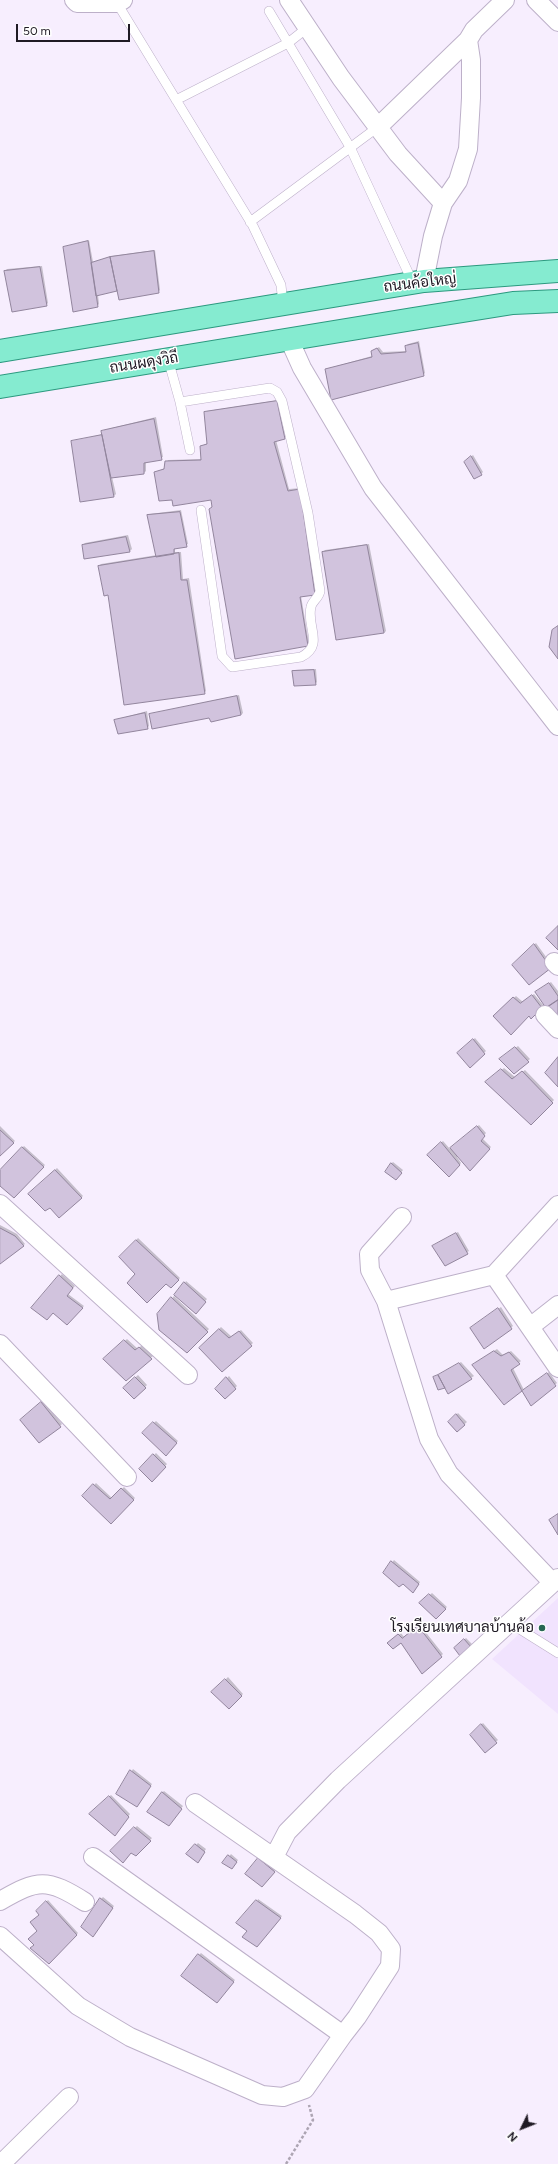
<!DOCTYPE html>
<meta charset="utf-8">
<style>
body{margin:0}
#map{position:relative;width:558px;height:2164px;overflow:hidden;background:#f7eefe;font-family:Figtree,sans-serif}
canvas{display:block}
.north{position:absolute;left:502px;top:2108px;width:40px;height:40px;-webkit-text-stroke:3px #fff;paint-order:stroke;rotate:227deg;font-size:11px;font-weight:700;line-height:16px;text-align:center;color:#1f1a24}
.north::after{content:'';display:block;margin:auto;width:14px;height:18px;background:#1f1a24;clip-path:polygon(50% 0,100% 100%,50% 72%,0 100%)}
.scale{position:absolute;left:16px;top:24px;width:114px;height:18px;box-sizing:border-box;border:2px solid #1f1a24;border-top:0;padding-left:5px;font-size:12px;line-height:14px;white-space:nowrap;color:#1f1a24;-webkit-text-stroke:3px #fff;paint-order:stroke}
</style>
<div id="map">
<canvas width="558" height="2164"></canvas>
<div class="north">N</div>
<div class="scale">50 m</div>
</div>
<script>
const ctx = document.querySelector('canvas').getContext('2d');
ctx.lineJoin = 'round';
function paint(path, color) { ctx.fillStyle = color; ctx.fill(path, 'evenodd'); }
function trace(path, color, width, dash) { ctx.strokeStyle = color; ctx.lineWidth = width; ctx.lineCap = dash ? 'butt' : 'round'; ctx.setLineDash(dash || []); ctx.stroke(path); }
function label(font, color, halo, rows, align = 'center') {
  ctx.font = font + ' Figtree,Sarabun,sans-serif'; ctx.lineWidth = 3; ctx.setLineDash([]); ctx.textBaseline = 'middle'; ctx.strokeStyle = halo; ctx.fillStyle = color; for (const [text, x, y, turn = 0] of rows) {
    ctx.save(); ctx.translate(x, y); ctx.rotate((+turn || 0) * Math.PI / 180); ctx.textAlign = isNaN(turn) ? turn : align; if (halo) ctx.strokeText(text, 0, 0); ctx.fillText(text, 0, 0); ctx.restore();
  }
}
paint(new Path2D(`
 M558,1598V1714L492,1659Z`), '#f1e3fe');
paint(new Path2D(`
 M89,240L93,262L112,256L155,250L160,290L158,292L118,290L98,295L99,304L97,306L64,247Z
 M42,266L48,303L46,305L5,271L7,269Z
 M419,341L425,373L423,375L326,369L372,356V351L379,347L383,352L407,351L406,346L408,344Z
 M279,400L286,437L276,440L289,489L301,488L317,592L301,596L309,643L307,645L213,507L212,499H173L155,472L165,468L168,460L202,459L201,446L208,443L205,412L207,411Z
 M156,417L163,457L146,462V471L144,473L112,477L116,494L114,496L72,442L103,434L104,430Z
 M473,455L483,472L481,474L465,462Z
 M181,510L188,544L175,548V552H181L183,579L189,578L206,691L204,693L109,594L99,566L101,564L157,555L148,515L150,514Z
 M128,535L132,549L130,551L85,557L83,545L85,543Z
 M369,544L386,631L384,633L323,552L325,550Z
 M316,669L317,682L315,684L293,671L295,670Z
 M239,695L243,713L241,715L211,720L210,717L150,714Z
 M147,711L149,726L147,728L115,720Z
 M536,943L552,965H513Z
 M551,982L558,991V1020L536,992Z
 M534,994L544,1006L531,1018L529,1015L494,1016L516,996L523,1002Z
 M475,1038L486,1051L470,1066L458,1053Z
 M518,1046L530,1059L514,1073L502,1058Z
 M504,1068L515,1077L525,1070L554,1100L531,1124L489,1080Z
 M479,1125L486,1133L482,1138L491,1147L470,1169L458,1156L457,1157L461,1163L449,1176L428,1155L443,1141L450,1149Z
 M0,1126L15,1141L0,1154Z
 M24,1146L45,1165L14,1197L0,1185V1171Z
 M393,1162L403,1170L396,1179L391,1164Z
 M57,1168L83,1196L59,1217L50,1206L30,1194Z
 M0,1225L17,1234L25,1244L0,1262Z
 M458,1232L469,1251L445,1265L433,1246Z
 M138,1238L180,1278L171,1287L166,1282L136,1274L121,1257Z
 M62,1274L75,1286L68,1294L84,1306L67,1323L53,1312L32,1307Z
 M186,1281L207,1299L197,1311L185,1283Z
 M174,1296L209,1329L187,1352L158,1314Z
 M501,1307L513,1326L484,1348L473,1327Z
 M221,1327L232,1337L241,1330L253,1343L222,1371L200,1348Z
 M127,1339L138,1349L142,1345L153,1356L126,1380L105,1359Z
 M497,1349L503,1355L511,1351L521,1361L513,1368L524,1390L549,1372L557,1383L531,1404L522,1389L504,1403L475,1363Z
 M461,1362L474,1376L449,1392L445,1386L434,1378Z
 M138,1375L147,1385L134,1398L124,1388Z
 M229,1376L237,1386L225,1398L216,1389Z
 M43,1401L62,1424L60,1426L21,1420Z
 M458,1413L467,1422L457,1431L450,1422Z
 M156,1421L178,1441L165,1454L143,1433Z
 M156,1453L167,1464L152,1480L140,1469Z
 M96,1483L112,1498L124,1487L135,1498L111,1522L84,1496Z
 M394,1560L420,1582L415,1590L384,1573Z
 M432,1593L447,1607L436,1617L421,1603Z
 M420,1625L443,1654L423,1672L401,1642H390L401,1633L404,1637Z
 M466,1638L472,1644L470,1646L455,1648Z
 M228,1677L243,1694L229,1707L213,1692Z
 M483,1723L498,1740L485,1751L471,1735Z
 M133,1769L152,1784L139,1804L118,1793Z
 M164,1791L183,1806L170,1823L162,1793Z
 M111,1795L130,1814L115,1835L90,1814Z
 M137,1826L152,1838L136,1855L132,1852L111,1851Z
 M198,1843L206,1849L199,1860L188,1854Z
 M231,1854L238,1860L234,1866L224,1863Z
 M261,1857L276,1869L262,1885L247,1873Z
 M103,1897L114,1906L94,1933L101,1899Z
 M258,1899L282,1916L259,1944L248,1931Z
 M48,1900L78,1933L49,1963L35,1945L40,1915L38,1911Z
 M201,1953L235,1980L218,2000L199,1955Z`), '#0003');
const building = new Path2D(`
 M88,241L98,307L73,312L63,247Z
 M154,251L159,293L119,300L110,257Z
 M110,257L117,291L96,296L91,263Z
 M40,267L47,306L12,312L4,271Z
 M418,343L424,376L331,400L325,369L372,357L371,351L377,348L381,354L406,352L405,346Z
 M277,401L285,439L274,442L288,491L300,489L315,595L300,597L308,646L235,659L209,509L212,507L211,500L173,506L172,500L159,501L154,472L164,469L165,461L201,460L200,446L207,444L204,412Z
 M154,419L162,460L144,463V474L111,478L101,431Z
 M102,435L114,497L80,502L71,441Z
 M471,456L482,475L474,479L464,462Z
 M180,512L187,547L174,549V554L156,557L147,515Z
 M126,537L130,552L84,559L82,545Z
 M367,545L384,633L336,640L322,552Z
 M179,553L181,580H187L205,694L124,705L108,595L104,596L98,566Z
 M558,626V659L549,647L552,630Z
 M314,670L316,685L294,686L292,671Z
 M237,696L241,715L211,722L209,718L152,729L149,714Z
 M145,713L148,729L118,734L114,720Z
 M558,926V950L546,938Z
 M534,944L551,968L529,985L512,965Z
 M549,983L558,996V1000L546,1008L535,992Z
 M532,995L542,1008L531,1019L529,1016L511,1035L493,1016L513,997L520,1003Z
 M558,1000V1023L546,1008Z
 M473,1039L485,1054L470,1068L457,1053Z
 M515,1047L529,1062L514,1074L499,1059Z
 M558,1057V1087L545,1073Z
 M501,1069L512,1079L522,1071L553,1103L531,1125L485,1082Z
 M477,1126L485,1136L481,1141L490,1149L470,1171L450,1148Z
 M0,1130L14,1143L0,1156Z
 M441,1142L460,1165L449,1177L427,1155Z
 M22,1147L44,1167L14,1198L0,1186V1170Z
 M391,1163L402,1173L396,1180L385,1172Z
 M55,1170L82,1198L59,1218L50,1208L45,1211L28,1194Z
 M0,1228L15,1236L24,1246L0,1264Z
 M456,1233L468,1254L445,1266L432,1246Z
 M136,1240L179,1280L171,1288L166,1284L147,1303L127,1283L135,1274L119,1257Z
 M59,1275L73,1288L67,1296L83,1308L67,1325L53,1313L47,1320L31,1308Z
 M184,1282L206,1302L196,1314L174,1295Z
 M171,1297L208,1332L187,1353L159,1330L157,1314Z
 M498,1308L512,1329L484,1349L470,1328Z
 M219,1329L229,1338L239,1331L252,1346L222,1372L199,1348Z
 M124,1340L135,1350L139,1347L152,1359L126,1381L103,1359Z
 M494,1351L501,1356L509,1352L520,1364L511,1370L522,1391L504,1405L472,1365Z
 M459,1363L472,1379L448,1394L438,1375Z
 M547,1373L556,1386L531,1406L522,1391Z
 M438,1375L445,1388L438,1390L433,1377Z
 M135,1377L146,1388L134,1399L123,1388Z
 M226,1377L236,1389L225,1399L215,1389Z
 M41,1402L61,1427L39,1443L20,1420Z
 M456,1414L465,1425L457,1432L448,1422Z
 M153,1422L177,1443L166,1456L142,1433Z
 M153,1454L166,1467L152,1482L139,1469Z
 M93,1484L110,1499L121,1488L134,1500L111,1524L82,1496Z
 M558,1514V1535L549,1520Z
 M391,1561L419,1584L413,1593L403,1584L399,1587L383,1573Z
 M429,1594L446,1609L436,1619L419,1603Z
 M418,1626L442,1657L422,1674L401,1643L393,1649L387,1643L398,1634L402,1638Z
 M464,1639L471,1647L460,1656L454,1648Z
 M225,1679L242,1696L229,1709L211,1692Z
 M481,1724L497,1743L485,1753L470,1735Z
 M130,1770L151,1786L137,1807L116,1794Z
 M162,1792L182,1809L169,1826L147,1812Z
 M109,1796L129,1817L115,1836L89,1814Z
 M134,1827L151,1841L136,1856L131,1853L123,1863L110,1851Z
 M195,1844L205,1852L198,1863L186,1854Z
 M228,1855L237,1862L232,1869L222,1863Z
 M258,1858L275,1872L262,1887L245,1874Z
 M100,1898L113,1908L93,1937L81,1927Z
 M256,1900L281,1918L257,1947L242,1937L247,1931L236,1923Z
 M46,1901L77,1935L49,1964L30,1948L34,1945L28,1939L37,1931L30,1922L39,1915L36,1911Z
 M198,1954L234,1982L217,2003L181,1976Z`);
paint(building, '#d1c3dd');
trace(building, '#92859d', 1);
const service = new Path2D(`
 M117,3L253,226L281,285L283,304
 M269,11L350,147L413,283
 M176,100L288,43L307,28
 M250,222L378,127
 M168,359L180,402L270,388L277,392L282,401L308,513L320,591C319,598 312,601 311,607C306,626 325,645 301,657L232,667L222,656L201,510
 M180,402L190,450
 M510,1623L558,1653`);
const minor = new Path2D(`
 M74,0L77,3H117L123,0
 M289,0L341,78L398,154L443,203L433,236L424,281
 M536,0L558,22
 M378,127L468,40
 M443,203L458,181L468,149L471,98V60L468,40L474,30L505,0
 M289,339L302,368L373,488L558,726
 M554,962L558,966
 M545,1015L558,1029
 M0,1204L188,1375
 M558,1205L494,1275L558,1368
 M402,1217L369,1254L370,1270L386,1301L429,1439L449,1474L553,1583
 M386,1301L494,1275
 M530,1327L558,1305
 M0,1344L127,1477
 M195,1803L355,1914L379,1933L391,1949L390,1966L357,2017L343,2035
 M274,1857L287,1832L338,1780L558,1578
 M0,1901C38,1879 47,1878 85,1902
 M0,1936L78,2006L130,2037L262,2095L283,2097L305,2089L343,2035L93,1857
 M1,2164L69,2097`);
const primary = new Path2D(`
 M0,351L424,281L558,271
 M0,387L413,319L513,303L558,301`);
trace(service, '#bdb0c9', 10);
trace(minor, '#bdb0c9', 20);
trace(primary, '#2c997f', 24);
trace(new Path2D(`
 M286,2164L313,2120L309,2105`), '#ada5b3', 2.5, [3, 2]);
trace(service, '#fff', 9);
trace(minor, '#fff', 18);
trace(primary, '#85ebd0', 22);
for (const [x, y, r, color] of [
 [542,1628,4,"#276653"]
]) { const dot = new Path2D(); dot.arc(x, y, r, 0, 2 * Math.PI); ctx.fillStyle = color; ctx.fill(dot); trace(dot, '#fff', 1.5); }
label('15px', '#1f1a24', '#fff', [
 ["ถนนค้อใหญ่",420,283,-7],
 ["ถนนผดุงวิถี",144,363,-9]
]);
label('15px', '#1f1a24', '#fff', [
 ["โรงเรียนเทศบาลบ้านค้อ",534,1628]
], 'right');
</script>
